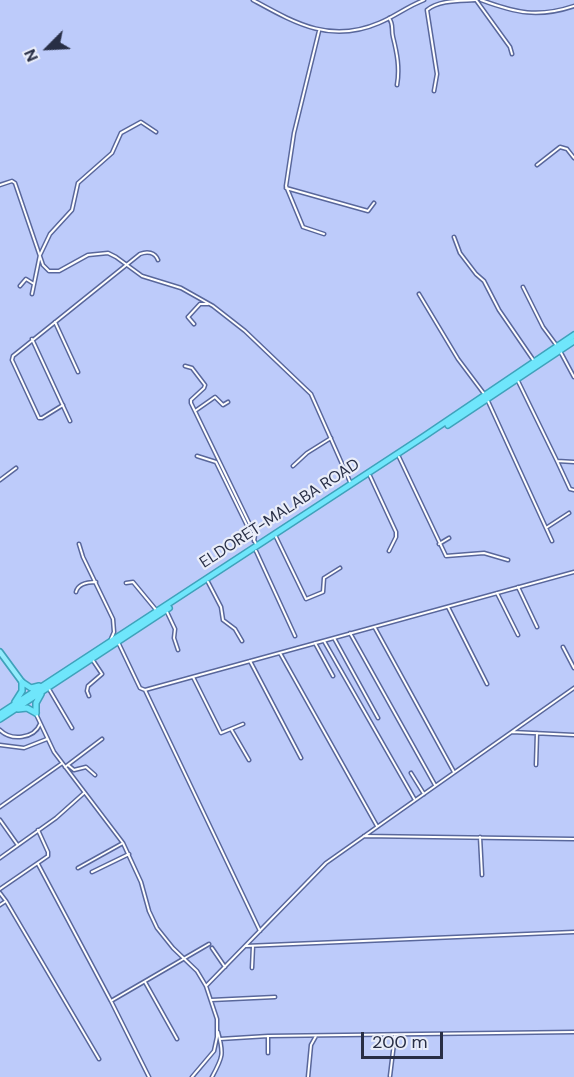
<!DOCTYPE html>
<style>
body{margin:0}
#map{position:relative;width:574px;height:1077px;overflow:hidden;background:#bdcbfa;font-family:"DM Sans",sans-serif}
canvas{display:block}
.north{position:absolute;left:18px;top:18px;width:60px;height:60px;-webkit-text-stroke:4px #e9edf9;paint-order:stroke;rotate:246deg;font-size:16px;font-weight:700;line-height:24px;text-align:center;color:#282e45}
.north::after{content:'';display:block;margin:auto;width:21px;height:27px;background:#282e45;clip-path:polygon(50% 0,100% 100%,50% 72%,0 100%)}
.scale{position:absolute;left:361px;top:1032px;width:82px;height:27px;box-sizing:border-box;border:3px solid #282e45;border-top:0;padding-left:8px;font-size:18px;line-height:21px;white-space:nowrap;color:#282e45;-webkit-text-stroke:4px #e9edf9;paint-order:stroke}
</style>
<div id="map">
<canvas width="574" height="1077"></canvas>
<div class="north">N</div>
<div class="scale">200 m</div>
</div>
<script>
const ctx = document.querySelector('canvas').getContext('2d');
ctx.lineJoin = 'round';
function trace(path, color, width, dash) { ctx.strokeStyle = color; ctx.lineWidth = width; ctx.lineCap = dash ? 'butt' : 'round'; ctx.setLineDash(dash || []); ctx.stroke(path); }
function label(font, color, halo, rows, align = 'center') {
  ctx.font = font + ' "DM Sans",sans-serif'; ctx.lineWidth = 4.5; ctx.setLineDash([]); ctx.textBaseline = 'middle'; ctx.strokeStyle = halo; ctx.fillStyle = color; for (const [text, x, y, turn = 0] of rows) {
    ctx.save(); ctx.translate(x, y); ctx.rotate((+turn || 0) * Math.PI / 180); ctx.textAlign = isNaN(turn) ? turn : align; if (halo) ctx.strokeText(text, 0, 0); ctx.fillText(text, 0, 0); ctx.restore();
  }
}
const minor = new Path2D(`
 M253,0C295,23 330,44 379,23C394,17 408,6 424,0
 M476,0L510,47L512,54
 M481,0C516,13 538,18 574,6
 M389,18C394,25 391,29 393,37C397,53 400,68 397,85
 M319,31L294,133L286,186L303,227L324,234
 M434,91L437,74L427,10C439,0 459,1 475,0
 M537,165L560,147L567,149L574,158
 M0,185L12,181L15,183L43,265L49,271H59L88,255L108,253L116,257L142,276L181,288L213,306L245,331L311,394L351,484
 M286,188L368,211L374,203
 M454,237L460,253L476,274L484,281L499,310L534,361
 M20,286L26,279L34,284
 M523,287L543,327L557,346
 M32,294L40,255L50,234L72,210L78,183L112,153L121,133L141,122L156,132
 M419,294L458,359L485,395
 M55,322L78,372
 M194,324L188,317L200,304H208
 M32,339L70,421
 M560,351L574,377
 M185,366L192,368L205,385L204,388L191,400V403L255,535L254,541
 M517,379L557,461L574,462
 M487,399L552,541
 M63,405L42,418H39L12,360L13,356L140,254C147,251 155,252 158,260
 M195,411L215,397L223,405L228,402
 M197,456L216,462L257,546
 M399,457L446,556L484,553L508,560
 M557,461L570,489L574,490
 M293,466L307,453L331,438
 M370,476L396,532V537L389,551
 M0,480L16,468
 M546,528L569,513
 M276,537L306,599L323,592L324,578L340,568
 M79,544L83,557L113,619L114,632L111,639
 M439,544L449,538
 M256,551L295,636
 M208,582L221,607L223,620L235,629L242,641
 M126,583L133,582L157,611
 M518,587L537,627
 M76,592C78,584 88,582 96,582
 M497,593L518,635
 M448,607L487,684
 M166,610L175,629L174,638L178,650
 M375,628L454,772
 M350,633L435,785
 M334,638L378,718
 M324,641L415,800
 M118,642L140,688L145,690L260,931
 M315,643L333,676
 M563,647L574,668
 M280,653L377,826
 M250,661L301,758
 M193,677L221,733L243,724
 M49,689L72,728
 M145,690L574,572
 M89,696L87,691L88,686L102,674L92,659
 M36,714L54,752L123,843L141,882L149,911L157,928L173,948L197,971L206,986L217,1019V1037L214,1051L192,1077
 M231,729L249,760
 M0,730C11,741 34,739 40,724
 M512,732L574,735
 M0,745L24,748L47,739
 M68,765L74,770L86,767L95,775
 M536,765L537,733
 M65,767L102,739
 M411,773L424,794
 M0,807L61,764
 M0,820L17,844
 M364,836L574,839
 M480,837L482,875
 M0,858L56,818L84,793
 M38,864L111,1001L149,1077
 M78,868L123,843
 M92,872L129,854
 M0,889L48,856V852L38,830
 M0,893L6,901L0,905
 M6,901L99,1059
 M246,946L574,932
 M212,948L225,967
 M252,968L253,946
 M145,982L177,1039
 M206,986L326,863L574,688
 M211,1000L275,997
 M111,1001L209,944
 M220,1039L268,1036L574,1032
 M268,1053V1036
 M390,1076L395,1035
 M212,1077C223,1057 224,1054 218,1032
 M308,1077L311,1045L316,1036`);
const primary = new Path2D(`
 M0,652L22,682`);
const trunk = new Path2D(`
 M448,425L574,341
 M22,682L31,688L39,686
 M15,702L22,691V682
 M18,709L27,708L36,713
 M36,713V703L41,694
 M0,714L423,437L574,335
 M0,719L169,608`);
trace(minor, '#59679b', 5);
trace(primary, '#3fa2bb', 8);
trace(trunk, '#3fa2bb', 8);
trace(minor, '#fff', 2);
trace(primary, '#93ecfc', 4.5);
trace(trunk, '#6fe6fb', 5);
label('16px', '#282e45', '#e9edf9', [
 ["ELDORET-MALABA ROAD",280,514,-33]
]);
</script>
